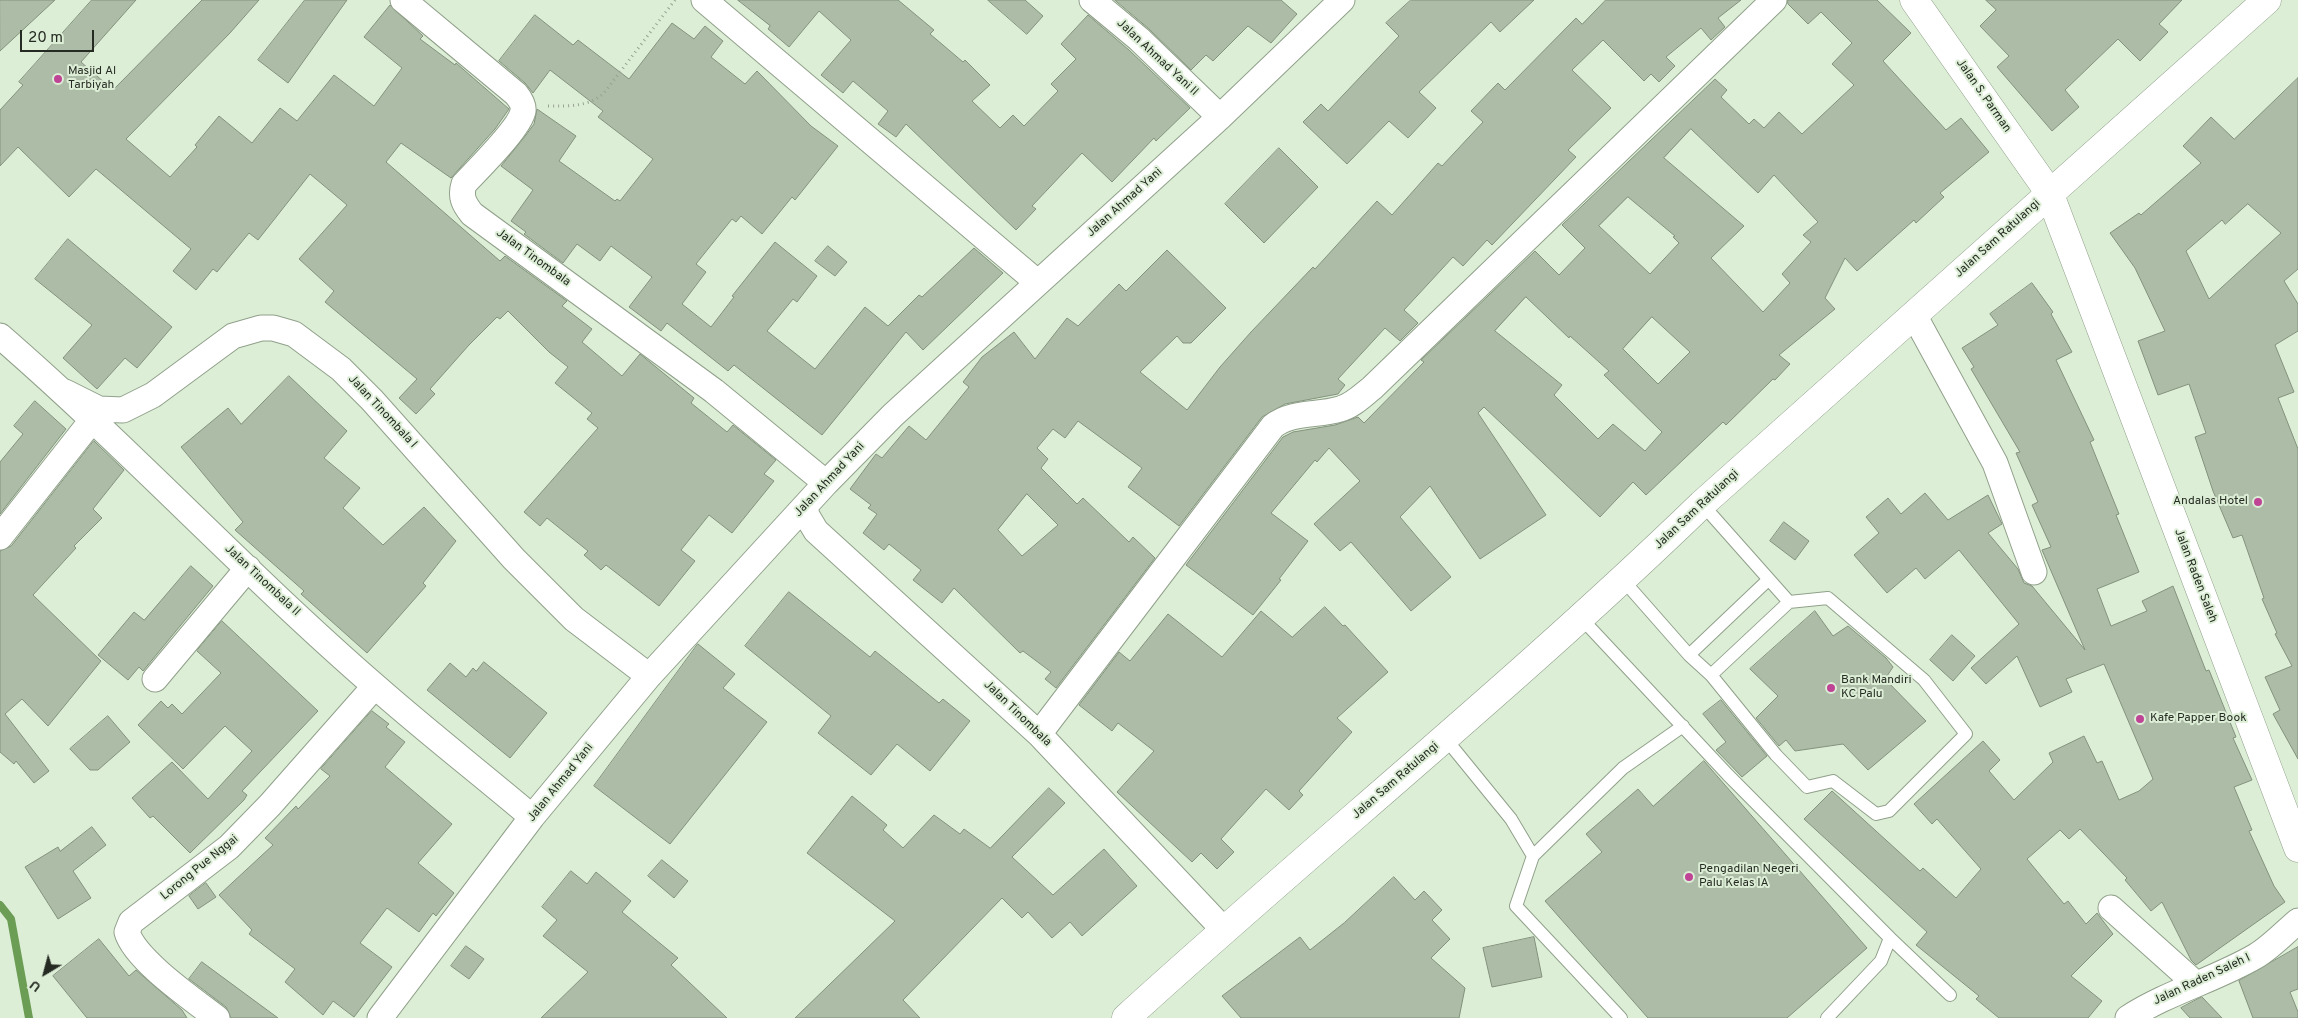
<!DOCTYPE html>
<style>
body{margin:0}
#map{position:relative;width:2298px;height:1018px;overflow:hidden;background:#ddeed7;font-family:Overpass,sans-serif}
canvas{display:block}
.north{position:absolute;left:20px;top:948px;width:50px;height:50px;-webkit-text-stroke:4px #ddeed7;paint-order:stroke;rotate:217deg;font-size:14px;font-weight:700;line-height:20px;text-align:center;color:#252b22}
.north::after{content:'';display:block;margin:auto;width:18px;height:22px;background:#252b22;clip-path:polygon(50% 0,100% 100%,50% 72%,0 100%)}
.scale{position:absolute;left:20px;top:30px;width:74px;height:22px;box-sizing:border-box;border:2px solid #252b22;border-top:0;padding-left:6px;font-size:15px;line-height:18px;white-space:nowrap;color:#252b22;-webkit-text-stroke:4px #ddeed7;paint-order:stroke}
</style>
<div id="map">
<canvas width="2298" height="1018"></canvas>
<div class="north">U</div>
<div class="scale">20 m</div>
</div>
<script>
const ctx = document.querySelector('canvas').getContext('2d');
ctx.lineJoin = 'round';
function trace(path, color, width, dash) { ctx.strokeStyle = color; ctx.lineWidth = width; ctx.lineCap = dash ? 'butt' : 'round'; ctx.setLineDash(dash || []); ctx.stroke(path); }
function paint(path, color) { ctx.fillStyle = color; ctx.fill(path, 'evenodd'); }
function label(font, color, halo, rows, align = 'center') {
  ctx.font = font + ' Overpass,sans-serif'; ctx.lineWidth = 4; ctx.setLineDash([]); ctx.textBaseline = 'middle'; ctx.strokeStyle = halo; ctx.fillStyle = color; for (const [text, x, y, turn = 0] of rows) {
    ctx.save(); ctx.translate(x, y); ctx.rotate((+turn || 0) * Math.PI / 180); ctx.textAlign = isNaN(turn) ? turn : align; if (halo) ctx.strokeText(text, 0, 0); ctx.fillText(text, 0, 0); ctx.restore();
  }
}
trace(new Path2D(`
 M0,905L11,919L29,1018`), '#6b9d55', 8);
const building = new Path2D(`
 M0,0H55L0,51Z
 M92,0H136L81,62L113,90L202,0H259L230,33L126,139L170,177L197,147L195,145L219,116L252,143L280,108L297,121L334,75L374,106L402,68L364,37L390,5L423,36L420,39L455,65L456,63L509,109L495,129L451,178L401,143L386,162L500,261L505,256L567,301L562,306L592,329L582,342L622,376L640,354L694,398L691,403L727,432L733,425L776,460L764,474L774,481L732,533L709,515L681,550L695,561L659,606L606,565L601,570L584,555L588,551L547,518L540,526L524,512L598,428L587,419L592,413L555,383L568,367L549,352L508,311L500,319L497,317L469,345L430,389L435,394L416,414L399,398L417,379L325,302L334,291L299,259L347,205L310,174L258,240L249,233L217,272L213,269L196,290L173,271L191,249L96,169L69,197L18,147L0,166V110L23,85L19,82Z
 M305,0H347L288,83L258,60Z
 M738,0H898L934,30L930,34L963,62L965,60L990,85L972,101L1000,128L1013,115L1024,126L1058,91L1051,84L1076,59L1061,44L1088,15L1129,50L1190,108L1156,141L1154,138L1112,182L1082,153L1032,206L1036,209L1016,230L906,124L896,137L878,124L888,111L853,81L843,93L821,75L851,40L819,11L789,47L768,29L770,26Z
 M988,0H1025L1043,16L1027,34Z
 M1115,0H1281L1297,14L1271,43L1248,26L1213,61L1206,55L1191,70L1149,29Z
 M1411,0H1534L1500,32L1491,22L1419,92L1436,108L1408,138L1389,121L1347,164L1303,122L1321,104L1328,111L1399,36L1386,23Z
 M1606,0H1741L1718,18L1725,27L1711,40L1701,28L1666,57L1675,66L1659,82L1651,74L1644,81L1603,40L1572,70L1611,108L1568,150L1576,157L1492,245L1487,240L1463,266L1453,257L1404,310L1418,323L1400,341L1385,328L1338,379L1345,385L1338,394L1285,404L1262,417L1179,526L1128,487L1142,468L1078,421L1065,438L1053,429L1037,448L1048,459L1041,468L1077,504L1083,498L1129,542L1133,537L1155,558L1056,688L1045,679L1051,672L1023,651L1020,653L954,588L942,603L913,580L921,570L889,544L884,550L863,533L877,514L868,508L871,505L850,489L876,454L882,458L909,426L926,440L969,387L963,382L982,357L1014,332L1035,359L1067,318L1078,326L1119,284L1126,291L1167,250L1226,308L1191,343H1183L1177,336L1140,372L1187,410L1220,367L1251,332L1313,267L1315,269L1377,201L1392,215L1438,163L1442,166L1483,122L1471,111L1498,83L1505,90L1576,18L1582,24ZM1027,494L1058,525L1022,556L998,530Z
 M1788,0H1877L1911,33L1883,61L1946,130L1961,118L1989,152L1940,193L1944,197L1916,223L1914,220L1857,271L1845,258L1825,298L1835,309L1779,355L1790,364L1775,380L1773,379L1726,425L1723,422L1646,495L1633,482L1600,517L1484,407L1478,413L1546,515L1480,559L1430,486L1400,517L1451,577L1411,611L1351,542L1340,551L1314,524L1360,481L1329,448L1317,462L1315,460L1271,513L1308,541L1279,579L1281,580L1253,615L1186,565L1283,437L1293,432L1335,425L1358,417L1364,423L1424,362L1421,360L1535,251L1559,275L1585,248L1562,225L1715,79L1727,90L1721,97L1749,124L1754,119L1764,128L1779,112L1802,134L1854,85L1832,64L1852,43L1821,12L1808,24L1788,4ZM1691,129L1758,193L1774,175L1818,222L1803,235L1811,242L1782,274L1790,283L1763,312L1711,258L1744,226L1664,158ZM1628,197L1675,236L1673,237L1679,243L1650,274L1599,226ZM1526,297L1569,338L1570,336L1609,371L1604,375L1662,432L1645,451L1613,424L1598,439L1554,395L1562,385L1495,331ZM1652,317L1690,352L1658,384L1623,349Z
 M1986,0H2182L2159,24L2168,32L2140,61L2118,39L2065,90L2079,107L2052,131L1997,67L2009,56L1980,26L1996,10Z
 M535,15L573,45L578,40L629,79L672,23L694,39L705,26L723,41L711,57L745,84L757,71L811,126L838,146L795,200L792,197L762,234L741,216L736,222L732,219L696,264L706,272L682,304L711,327L734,297L732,296L775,242L817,276L797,302L793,299L767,331L815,369L865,307L888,326L919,295L922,297L974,248L1003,273L923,350L906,332L822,435L734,365L728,371L667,323L661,331L629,307L652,277L611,246L600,261L577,244L563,263L524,234L526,232L511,221L533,190L501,166L526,135L534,124L537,109L576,136L559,161L615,201L617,199L620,201L653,159L598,117L603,111L550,70L533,93L525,83L499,61Z
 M2298,78V269L2284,281L2298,304V331L2275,345L2294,392L2278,398L2298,449V759L2273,714L2280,710L2265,677L2292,666L2275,634L2277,633L2262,599L2264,598L2242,535L2233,538L2213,491L2195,437L2206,433L2189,384L2158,395L2138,341L2165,331L2135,268L2110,233L2139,213L2141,215L2201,163L2183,146L2211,117L2234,139ZM2248,204L2281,233L2209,299L2186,251L2222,220L2225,224Z
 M1279,148L1318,187L1264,243L1225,204Z
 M68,239L172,327L137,368L125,358L97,389L63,358L92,325L35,279Z
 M828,246L847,262L835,276L815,261Z
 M2032,283L2053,312L2051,314L2072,352L2056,360L2094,440L2090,442L2119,514L2116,515L2139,572L2097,589L2111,626L2147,611L2142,601L2173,586L2206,671L2209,670L2236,737L2233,738L2252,780L2234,787L2252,830L2249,831L2274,886L2285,902L2196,965L2191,960L2162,902L2151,911L2125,880L2127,878L2080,829L2069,839L2060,830L2027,859L2064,904L2068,901L2086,924L2097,913L2113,934L2071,976L2102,1001L2088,1018H1999L1976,999L1979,996L1916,945L1927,932L1804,819L1832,791L1920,871L1923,868L1956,898L1981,869L1937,819L1932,824L1914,804L1983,741L2000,760L1989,771L2014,800L2053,762L2049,753L2084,736L2097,763L2102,761L2119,800L2139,791L2153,779L2104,664L2066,679L2072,692L2040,707L2017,656L1986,684L1971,668L2019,624L1959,550L1925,579L1916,568L1887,593L1854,555L1879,533L1866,517L1888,498L1901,514L1925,493L1948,520L1988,495L2002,524L1988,533L2018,569L2024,583L2032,586L2085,650L2042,550L2051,547L2032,505L2038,502L2016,453L2020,452L1971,369L1974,367L1962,348L1998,325L1990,314Z
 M289,376L347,431L324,458L360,488L343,508L383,545L424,507L456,541L423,583L426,586L367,653L301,594L304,591L235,530L243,522L181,447L228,408L241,424Z
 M35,401L66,429L0,514V462L23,434L14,426Z
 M94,441L124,470L93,509L102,518L74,546L76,548L33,595L101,661L48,726L22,699L5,714L49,771L34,783L16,761L14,764L0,752V551L11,546Z
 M1784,522L1809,541L1795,560L1770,541Z
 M191,566L213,586L143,671L139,667L128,680L98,655L134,612L144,620Z
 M789,592L870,657L875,651L939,703L943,699L970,721L930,771L897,744L871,775L818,733L831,716L745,646Z
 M1325,607L1343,626L1345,625L1388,672L1337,718L1352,732L1299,791L1303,795L1289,810L1266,789L1221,839L1234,852L1217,869L1201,853L1192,862L1117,792L1154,751L1118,723L1112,731L1079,705L1119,652L1130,661L1168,614L1222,657L1261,611L1292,637Z
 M1815,611L1833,636L1848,626L1886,658L1893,667L1885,679L1926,721L1868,770L1843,744L1795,751L1786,740L1779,746L1756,718L1778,696L1750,669Z
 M222,621L318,711L242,791L247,795L244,800L190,853L153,816L150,818L132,798L172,762L208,799L252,751L225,726L183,769L138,725L161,701L168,708L172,704L182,714L221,673L197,651Z
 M1952,635L1975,656L1953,681L1930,660Z
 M698,644L735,674L723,688L767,722L670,844L594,786Z
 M484,662L547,713L510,758L427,690L450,663L466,677L473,668L476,671Z
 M1721,700L1767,756L1742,777L1716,750L1726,742L1703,714Z
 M372,711L389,724L386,727L405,742L385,767L452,824L418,863L454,893L436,916L433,913L419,932L387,908L360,943L392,967L354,1017L333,1001L323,1015L285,982L295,969L249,934L252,930L219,895L273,845L265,838L296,806L298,809L330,776L321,769Z
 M108,716L130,742L98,770H90L70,749Z
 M1704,761L1867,948L1787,1018H1648L1545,901L1602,852L1586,834L1638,789L1653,806Z
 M1049,788L1065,803L1012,857L1053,895L1104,849L1137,886L1082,936L1070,922L1052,938L1028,912L1022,918L1002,898L903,1000L920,1018H795L895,921L807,853L852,796L887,825L883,830L903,848L934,815L960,834L964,829L990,848Z
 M92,827L106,845L73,871L91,898L58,919L25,867L58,847L60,851Z
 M662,860L688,881L674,898L648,876Z
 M571,871L587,884L596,872L631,901L622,912L678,958L671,965L727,1018H541L588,972L543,936L557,920L542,907Z
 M1394,877L1415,900L1424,891L1442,910L1432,920L1450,939L1431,958L1465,988L1459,1018H1241L1222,996L1300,937L1310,950L1344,923Z
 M206,883L216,897L198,909L189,896Z
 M1534,937L1542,977L1492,987L1483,948Z
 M99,939L129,976L136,970L182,1010L187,1018H87L53,976Z
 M466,946L484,959L469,979L451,966Z
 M2298,947V989L2290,992L2298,1012V1018H2253L2239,981Z
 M202,962L278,1018H231L226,1007L189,979Z
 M2202,997L2222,1018H2190L2181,1008Z`);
paint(building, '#acbca6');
trace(building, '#83927d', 1);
const lane = new Path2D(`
 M1702,504L1789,602
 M1623,580L1689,655L1711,675L1776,755L1807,787L1833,781L1876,814L1889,811L1966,734L1924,680L1828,598L1789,602L1711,675
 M1581,618L1728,775L1890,938L1950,995
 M1689,655L1768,580
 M1445,738L1511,819L1533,856
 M1621,1018L1516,906L1533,856L1623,768L1683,726
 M1827,1018L1881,961L1890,938`);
const street = new Path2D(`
 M403,0L516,94C520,99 524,105 523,111C520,128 477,170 464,184C460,197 464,204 472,214L714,391L826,483
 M704,0L1037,282
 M1092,0L1139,39L1220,117
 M1914,315L1995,463L2034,572
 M0,336C129,448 246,574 375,686C426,731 480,773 532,817
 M65,392L99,409L123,410L153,395L233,336L261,328H273L294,334L341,369L372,400L514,559L574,619L649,676
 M805,506L807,516L816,531L1039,734L1223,929
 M0,537L93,419
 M155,679L248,568
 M1039,734L1273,426C1292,411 1317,416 1340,409C1352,406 1362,396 1372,388L1774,0
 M2111,908L2196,984
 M217,1018C194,1000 135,960 127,932L131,922L229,847L270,805L375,686
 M380,1018L532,817L649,676L826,483L893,415L1220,117L1342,0
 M2128,1018C2168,992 2215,980 2256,956C2271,947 2285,932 2298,921`);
const secondary = new Path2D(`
 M1914,0L2049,192L2298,848`);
const highway = new Path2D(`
 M1126,1018C1316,845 1517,683 1702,504L2267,0`);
trace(lane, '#90a08a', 14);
trace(street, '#90a08a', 27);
trace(secondary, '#90a08a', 29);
trace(highway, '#90a08a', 29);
trace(new Path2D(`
 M548,106C570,106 588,107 604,93L675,0`), '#96a392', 3, [1, 4]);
trace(lane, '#fff', 12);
trace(street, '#fff', 25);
trace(secondary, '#fff', 28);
trace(highway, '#fff', 28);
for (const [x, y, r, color] of [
 [58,79,5,"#bf4495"],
 [2258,502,5,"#bf4495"],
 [1831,688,5,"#bf4495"],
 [2140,719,5,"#bf4495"],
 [1689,877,5,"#bf4495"]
]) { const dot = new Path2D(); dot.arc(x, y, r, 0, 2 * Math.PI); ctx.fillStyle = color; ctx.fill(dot); trace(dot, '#ddeed7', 2); }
label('12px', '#252b22', '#ddeed7', [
 ["Jalan Ahmad Yani II",1157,58,43],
 ["Jalan S. Parman",1983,96,55],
 ["Jalan Ahmad Yani",1125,203,-42],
 ["Jalan Sam Ratulangi",1998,239,-42],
 ["Jalan Tinombala",533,258,36],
 ["Jalan Tinombala I",382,412,47],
 ["Jalan Ahmad Yani",830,480,-47],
 ["Jalan Sam Ratulangi",1697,510,-43],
 ["Jalan Raden Saleh",2195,576,69],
 ["Jalan Tinombala II",262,581,43],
 ["Jalan Tinombala",1017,714,44],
 ["Jalan Sam Ratulangi",1396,781,-41],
 ["Jalan Ahmad Yani",561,783,-51],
 ["Lorong Pue Nggai",200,868,-39],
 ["Jalan Raden Saleh I",2202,980,-25]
]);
label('12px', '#252b22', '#ddeed7', [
 ["Masjid Al",68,72],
 ["Tarbiyah",68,86],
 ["Andalas Hotel",2248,502,"right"],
 ["Bank Mandiri",1841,681],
 ["KC Palu",1841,695],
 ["Kafe Papper Book",2150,719],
 ["Pengadilan Negeri",1699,870],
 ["Palu Kelas IA",1699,884]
], 'left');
</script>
